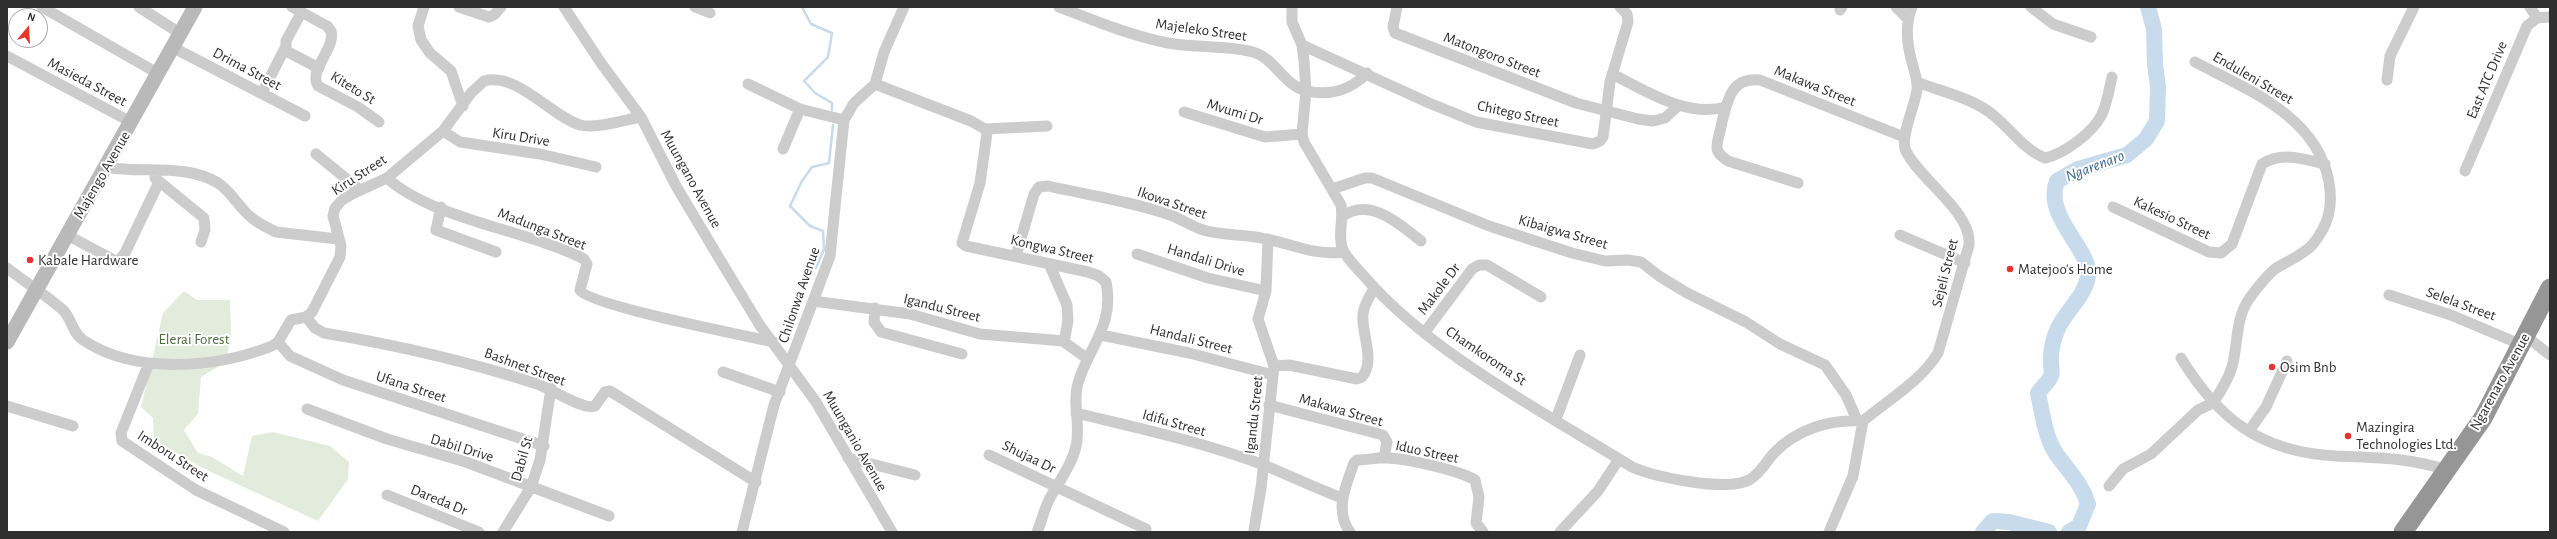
<!DOCTYPE html>
<style>
body{margin:0}
#map{position:relative;width:2557px;height:539px;overflow:hidden;background:#fff;font-family:"Alegreya Sans",sans-serif}
canvas{display:block}
.frame{position:absolute;inset:0;border:8px solid #2f2f2f;pointer-events:none}
.north{position:absolute;left:8px;top:8px;width:40px;height:40px;box-sizing:border-box;background:#fff;border:1px solid #acacac;border-radius:50%;rotate:18deg;font-size:11px;font-weight:700;line-height:16px;text-align:center;color:#2f2f2f}
.north::after{content:'';display:block;margin:auto;width:14px;height:18px;background:#e8342f;clip-path:polygon(50% 0,100% 100%,50% 72%,0 100%)}
</style>
<div id="map">
<canvas width="2557" height="539"></canvas>
<div class="frame"></div>
<div class="north">N</div>
</div>
<script>
const ctx = document.querySelector('canvas').getContext('2d');
ctx.lineJoin = 'round';
function paint(path, color) { ctx.fillStyle = color; ctx.fill(path, 'evenodd'); }
function trace(path, color, width, dash) { ctx.strokeStyle = color; ctx.lineWidth = width; ctx.lineCap = dash ? 'butt' : 'round'; ctx.setLineDash(dash || []); ctx.stroke(path); }
function label(font, color, halo, rows, align = 'center') {
  ctx.font = font + ' "Alegreya Sans",sans-serif'; ctx.lineWidth = 4; ctx.setLineDash([]); ctx.textBaseline = 'middle'; ctx.strokeStyle = halo; ctx.fillStyle = color; for (const [text, x, y, turn = 0] of rows) {
    ctx.save(); ctx.translate(x, y); ctx.rotate((+turn || 0) * Math.PI / 180); ctx.textAlign = isNaN(turn) ? turn : align; if (halo) ctx.strokeText(text, 0, 0); ctx.fillText(text, 0, 0); ctx.restore();
  }
}
paint(new Path2D(`
 M184,291L197,300H230L231,334L226,362L201,377L198,414L184,430L198,453L212,457L243,476L252,436L273,432L330,446L349,462L348,479L318,521L211,472L154,441L153,418L141,407L163,313Z`), '#e3ecdc');
trace(new Path2D(`
 M802,7L811,24L832,33L828,57L804,81L815,93L832,103V110
 M816,268L824,249L823,231L810,226L790,206L802,181L812,167L829,163L833,125`), '#c8dbec', 2.5);
trace(new Path2D(`
 M1983,532L1993,521L2009,522L2049,532
 M2069,532L2079,526L2088,504C2082,483 2067,470 2055,452C2045,436 2042,412 2038,393C2041,388 2049,382 2051,376C2053,371 2050,363 2051,358C2051,349 2054,337 2058,328C2066,311 2085,296 2088,276C2092,250 2043,217 2057,181L2078,169L2127,155L2146,139L2157,121L2158,87L2155,64L2154,29L2148,7`), '#c8dbec', 16);
trace(new Path2D(`
 M42,7L159,74
 M139,7L181,34
 M292,7L327,26L331,31C336,49 308,69 318,86L358,107L379,122
 M424,7L418,26L421,40L430,53L451,71L463,106
 M459,7L489,17L494,15L501,7
 M564,7L601,63L641,117L676,186L722,263L759,324L816,402L892,532
 M695,7L710,13
 M1059,7C1094,20 1131,36 1168,43C1196,48 1226,45 1253,52C1275,58 1284,86 1307,91C1330,96 1351,90 1367,73
 M1292,7V22L1302,45L1304,61L1306,91L1302,134L1304,142L1341,205C1344,220 1337,236 1343,250C1347,259 1357,268 1364,276C1430,353 1545,413 1632,467C1655,477 1726,492 1749,480C1761,473 1765,463 1774,453C1797,429 1830,419 1863,421
 M1397,7L1393,27L1395,33L1576,103L1638,119L1653,121L1665,118L1679,105
 M1896,7L1907,18
 M2031,7L2053,24L2091,37
 M2530,7L2537,18
 M1840,10L1842,7
 M301,13L286,41V51L319,68
 M1302,45L1429,103L1476,122L1593,144L1600,141L1603,137L1610,82L1628,22L1627,14L1620,7
 M174,48L305,116
 M7,56L131,122
 M1612,74C1647,91 1686,118 1726,107
 M2387,80L2390,56L2414,7
 M1917,82C1942,92 1973,98 1993,115C2011,129 2024,150 2045,158C2064,154 2092,133 2101,116C2107,105 2109,89 2112,77
 M748,84L800,109L844,120
 M875,84L971,121L985,129L987,133L980,183L962,243L966,246L1088,272L1099,276L1106,282C1115,325 1089,346 1078,383C1072,404 1081,425 1076,446C1072,465 1059,481 1050,498C1044,509 1042,521 1037,532
 M262,93L285,48
 M1184,112L1265,137L1302,134
 M985,129L1047,126
 M443,131L460,142L540,154L596,167
 M783,149L800,109
 M316,154L360,190
 M106,167C142,174 185,163 218,183C231,191 239,208 252,218C259,224 268,228 276,232L338,239
 M2465,171L2527,26L2537,18L2550,17
 M155,178L204,218L205,230L201,242
 M387,178C432,219 527,230 584,259L587,264L580,290C588,305 747,336 774,342
 M1798,183L1728,161C1723,157 1717,154 1717,147C1717,139 1721,130 1722,122C1728,99 1731,77 1760,80L1904,137
 M1332,189L1365,178H1372L1489,226L1572,253L1605,261L1627,260L1641,262L1659,276L1687,293L1746,322L1780,344L1825,365L1846,395L1857,420
 M441,207L436,230L496,252
 M2113,207L2209,252L2221,253L2232,244L2262,164C2282,151 2303,159 2325,164
 M1343,216C1370,197 1400,224 1421,241
 M67,235L118,262L125,253L159,182
 M1900,235L1965,263
 M1268,239L1266,291L1258,319L1274,366
 M1137,254L1208,278L1266,291
 M1016,256L1034,194L1039,187L1048,186C1088,195 1130,201 1170,215C1181,219 1191,226 1203,230C1224,236 1246,234 1266,239C1293,244 1315,256 1344,252
 M1050,266L1067,305L1068,321L1064,342L1088,359
 M7,268C25,282 46,295 63,310C72,319 72,333 83,340C135,375 216,368 272,346L278,342L291,320L306,317L312,312L340,257L341,246L333,216L335,208L342,200L352,194L387,178L443,131L471,93L484,81C517,72 551,116 580,125C596,129 624,120 641,117
 M2389,295L2451,315L2522,345
 M813,301L910,314L980,334L1064,341
 M875,308L874,322L881,332L962,354
 M306,317L315,328L324,333C396,345 467,361 537,384C550,388 584,411 595,406L605,392L610,391L756,482
 M1425,332L1472,269L1479,265H1487L1541,297
 M1101,335L1189,353L1273,375
 M2527,337L2550,355
 M278,342L290,356L343,380L544,446
 M2181,358C2219,420 2261,452 2336,456C2377,458 2406,457 2447,470
 M149,363L121,433L122,441L196,490L284,532
 M723,372L780,392
 M1269,405L1383,435L1387,442L1384,458
 M7,406L73,426
 M307,409L387,439L466,462L609,516
 M1076,413C1138,428 1203,442 1264,465C1290,476 1316,488 1342,498
 M1556,419L1580,355
 M2249,431L2266,407L2287,361
 M989,455L1146,529
 M848,458L915,475
 M2109,486L2123,469L2151,454L2198,410L2213,403C2221,391 2230,377 2233,363C2238,340 2236,318 2249,299C2257,288 2265,277 2275,269C2287,261 2304,255 2313,244C2329,224 2333,207 2329,182C2317,116 2248,90 2195,62
 M387,495L479,532
 M1254,530L1261,488L1274,366L1289,365L1357,379L1362,377C1376,361 1361,333 1363,314C1364,304 1370,297 1374,288
 M503,532L531,487L540,460L551,388
 M742,532L774,405L830,256L844,120L854,103L875,84L884,52L904,7
 M1350,532C1334,511 1346,485 1354,463L1357,460C1368,460 1378,457 1388,458C1408,459 1458,470 1475,480L1479,497L1476,523L1483,532
 M1560,532L1598,491L1619,459
 M1829,532L1853,476L1863,421C1888,400 1921,381 1938,353L1969,245C1972,212 1920,180 1906,151C1899,139 1915,106 1917,90C1918,82 1915,74 1913,66C1907,46 1904,26 1912,7`), '#ccc', 11);
trace(new Path2D(`
 M7,342L195,7`), '#b9b9b9', 15);
trace(new Path2D(`
 M2403,532L2483,418L2550,288`), '#969696', 19);
for (const [x, y, r, color] of [
 [30,260,4,"#e8342f"],
 [2010,269,4,"#e8342f"],
 [2272,367,4,"#e8342f"],
 [2348,436,4,"#e8342f"]
]) { const dot = new Path2D(); dot.arc(x, y, r, 0, 2 * Math.PI); ctx.fillStyle = color; ctx.fill(dot); trace(dot, '#fff', 1.5); }
label('15px', '#2f2f2f', '#fff', [
 ["Majeleko Street",1201,30,8],
 ["Matongoro Street",1492,55,21],
 ["Drima Street",247,69,28],
 ["Enduleni Street",2253,78,30],
 ["East ATC Drive",2487,80,-67],
 ["Masieda Street",87,82,28],
 ["Makawa Street",1815,86,22],
 ["Kiteto St",353,88,31],
 ["Mvumi Dr",1235,112,17],
 ["Chitego Street",1518,114,12],
 ["Kiru Drive",521,137,9],
 ["Majengo Avenue",102,175,-60],
 ["Kiru Street",359,175,-33],
 ["Muungano Avenue",691,179,61],
 ["Ikowa Street",1172,203,19],
 ["Kakesio Street",2172,218,25],
 ["Madunga Street",542,229,21],
 ["Kibaigwa Street",1563,232,16],
 ["Kongwa Street",1052,249,13],
 ["Handali Drive",1206,260,17],
 ["Sejeli Street",1945,273,-76],
 ["Makole Dr",1439,289,-53],
 ["Chilonwa Avenue",799,295,-71],
 ["Selela Street",2461,304,20],
 ["Igandu Street",942,308,14],
 ["Handali Street",1191,339,14],
 ["Chamkoroma St",1486,356,34],
 ["Bashnet Street",525,367,20],
 ["Ngarenaro Avenue",2500,382,-61],
 ["Ufana Street",411,387,18],
 ["Makawa Street",1341,410,16],
 ["Igandu Street",1254,415,-84],
 ["Idifu Street",1174,423,16],
 ["Muunganio Avenue",855,441,60],
 ["Dabil Drive",462,448,17],
 ["Iduo Street",1427,452,12],
 ["Imboru Street",173,456,33],
 ["Shujaa Dr",1029,457,26],
 ["Dabil St",522,459,-74],
 ["Dareda Dr",439,500,22]
]);
label('15px', '#2f2f2f', '#fff', [
 ["Kabale Hardware",38,260],
 ["Matejoo's Home",2018,269],
 ["Osim Bnb",2280,367],
 ["Mazingira",2356,427],
 ["Technologies Ltd.",2356,444]
], 'left');
label('15px', '#4d6b3b', '#fff', [
 ["Elerai Forest",194,339]
]);
label('italic 16px', '#3b6892', '#fff', [
 ["Ngarenaro",2095,166,-21]
]);
</script>
